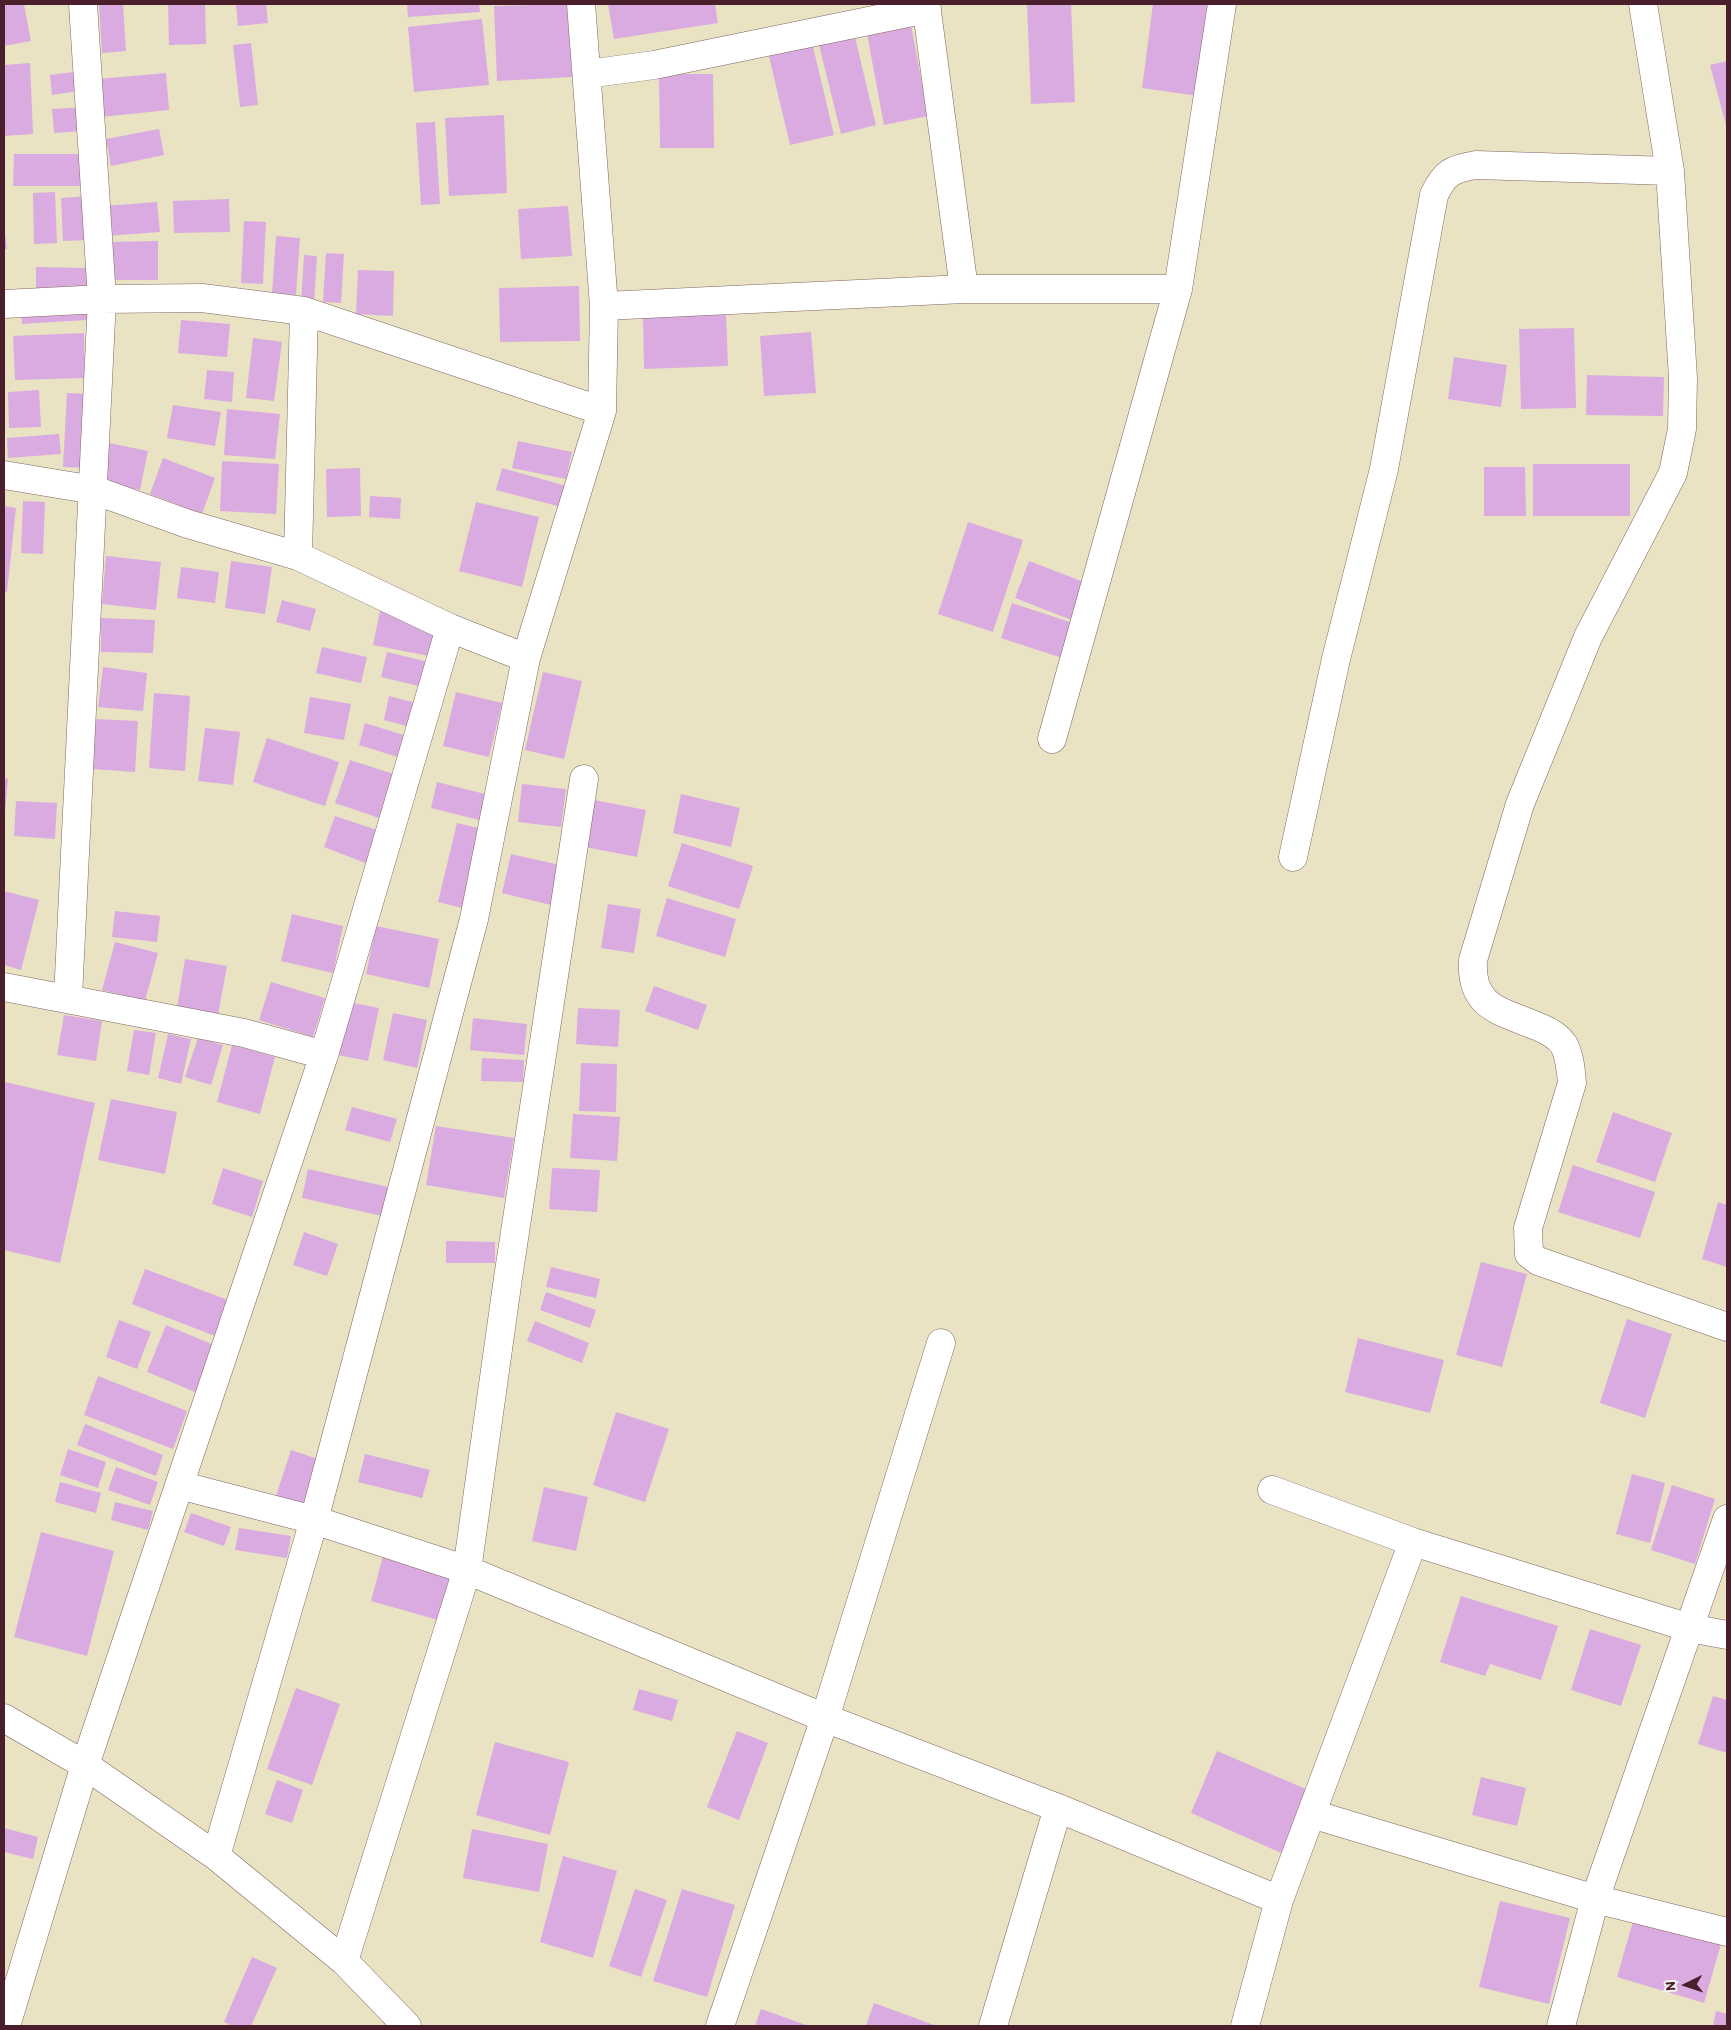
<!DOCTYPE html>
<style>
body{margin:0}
#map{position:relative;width:1731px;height:2030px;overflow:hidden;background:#e9e3c3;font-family:Itim,sans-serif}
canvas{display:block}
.frame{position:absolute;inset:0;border:5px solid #4a1f2b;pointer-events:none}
.north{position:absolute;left:1661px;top:1960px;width:50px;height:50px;-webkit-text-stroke:4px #f6f6f2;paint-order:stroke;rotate:266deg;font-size:14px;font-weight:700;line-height:20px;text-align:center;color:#4a1f2b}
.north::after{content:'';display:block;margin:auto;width:18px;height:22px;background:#4a1f2b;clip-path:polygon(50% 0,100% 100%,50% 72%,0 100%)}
</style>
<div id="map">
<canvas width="1731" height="2030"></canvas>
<div class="frame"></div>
<div class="north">N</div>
</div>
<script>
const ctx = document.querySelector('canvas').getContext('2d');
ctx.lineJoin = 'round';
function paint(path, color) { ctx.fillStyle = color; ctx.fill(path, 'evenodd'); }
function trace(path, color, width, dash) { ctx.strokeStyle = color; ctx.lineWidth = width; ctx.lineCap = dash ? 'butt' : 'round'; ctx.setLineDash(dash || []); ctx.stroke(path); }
paint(new Path2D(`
 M4,4H24L31,41L4,46Z
 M99,4H123L126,51L102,53Z
 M168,4H205L206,44L169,45Z
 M236,4H266L268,23L238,26Z
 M407,4H479L480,12L408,17Z
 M569,4L572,77L497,81L494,6Z
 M608,4H715L718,23L614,39Z
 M1027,4H1071L1075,102L1031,104Z
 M1153,4H1217L1205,97L1142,88Z
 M482,19L489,85L414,92L408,27Z
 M911,25L928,116L884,125L867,34Z
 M853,29L876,125L841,134L817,37Z
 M811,38L834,135L790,145L767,48Z
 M251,43L258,105L240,107L233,45Z
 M1727,61V129L1710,65Z
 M30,63L33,134L4,136V65Z
 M81,71L84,90L52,95L50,75Z
 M166,73L169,110L101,117L98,79Z
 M659,74H713L714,148H660Z
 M83,107L85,131L54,133L52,109Z
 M504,115L507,193L449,196L445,118Z
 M435,122L440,204L421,205L416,123Z
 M159,129L164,155L111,166L106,139Z
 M14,154H88V186H13Z
 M55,192L57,243L34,244L33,193Z
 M87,196L88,240L63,241L61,198Z
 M229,199L230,232L174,233L173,201Z
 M157,202L160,232L106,236L104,206Z
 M568,206L572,256L521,259L518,209Z
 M244,221L266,222L263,284L241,283Z
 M4,224L7,249H4Z
 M276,236L300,238L296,295L272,293Z
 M158,241V280H109L110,242Z
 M326,253L344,254L341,303L323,302Z
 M304,255L317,256L314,304L301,303Z
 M36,267L87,268V290L36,289Z
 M358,270L394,271L393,316L356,314Z
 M579,286L580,341L500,342L499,288Z
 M87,303V320L22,324L21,307Z
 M726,314L728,366L644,369L643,316Z
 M181,320L230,324L227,357L178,353Z
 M1574,328L1576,408L1521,409L1519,329Z
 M811,332L816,393L764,396L760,336Z
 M84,333L85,378L15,380L13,336Z
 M253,338L282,342L274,401L246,398Z
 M1454,357L1507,365L1501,407L1448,399Z
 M207,370L234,372L232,402L204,399Z
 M1587,375L1664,377L1663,416L1586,415Z
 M39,390L41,427L9,428L8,392Z
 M67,393L89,394L85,468L63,467Z
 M173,405L221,412L215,446L167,438Z
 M227,409L280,414L275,459L224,455Z
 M59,434L61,454L8,458L7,438Z
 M518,441L572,452L566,479L512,468Z
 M109,443L148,451L140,490L101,482Z
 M163,458L215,478L202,514L150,494Z
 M222,461L279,464L276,514L220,511Z
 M1533,464H1630V516H1533Z
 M1484,467H1525L1526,516H1484Z
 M360,468L361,516L327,517L326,469Z
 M502,468L570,487L565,508L496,490Z
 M370,496L401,498L400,519L369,517Z
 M23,501L45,502L43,554L21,553Z
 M476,502L539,517L522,587L459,571Z
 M4,506L16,508L7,592L4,591Z
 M968,522L1023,540L993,632L938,614Z
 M106,556L161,562L156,610L102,604Z
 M231,561L272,567L265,614L225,608Z
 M1029,561L1089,584L1074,621L1015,598Z
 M181,567L219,572L215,603L177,598Z
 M282,600L316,609L310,631L276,622Z
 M1012,603L1076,624L1065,659L1001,638Z
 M380,611L441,622L434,657L373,645Z
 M101,618L155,620L153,653L101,652Z
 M322,647L367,657L361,683L316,673Z
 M387,652L433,663L427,688L381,677Z
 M103,667L147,673L143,711L98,707Z
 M543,672L582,681L564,759L525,750Z
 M456,692L502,703L489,757L443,746Z
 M154,693L190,696L185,771L149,768Z
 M389,696L420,704L414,728L384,720Z
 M310,697L351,704L344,740L304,733Z
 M95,719L138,721L135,772L93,769Z
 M365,723L410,737L404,759L359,745Z
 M205,728L240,732L233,785L198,781Z
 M267,738L339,762L325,806L253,782Z
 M350,760L397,775L382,819L335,803Z
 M4,778L8,779L5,812H4Z
 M437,782L485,794L479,820L431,808Z
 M522,784L566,789L561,827L518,822Z
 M681,794L740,808L731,847L673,833Z
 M594,800L646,810L637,857L585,847Z
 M16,801L57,803L55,839L14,836Z
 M335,816L380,831L368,864L324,847Z
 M457,823L482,829L462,908L438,902Z
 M682,843L753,866L739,909L668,886Z
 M511,854L560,865L551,905L502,893Z
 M4,891L39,900L21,970L4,965Z
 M667,898L736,919L725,957L656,936Z
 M608,904L641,909L634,953L601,948Z
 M115,911L160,916L157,942L112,937Z
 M292,914L343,926L333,973L281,961Z
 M376,926L439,939L429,988L366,974Z
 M115,942L158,953L145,1001L102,990Z
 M185,959L227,966L218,1015L177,1008Z
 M271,982L325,998L313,1037L259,1020Z
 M654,986L707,1005L698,1030L645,1011Z
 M349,1002L379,1008L368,1061L338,1055Z
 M578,1008L620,1010L618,1047L576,1044Z
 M393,1013L427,1020L417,1068L383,1060Z
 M64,1015L102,1021L96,1061L57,1055Z
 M473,1018L527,1024L524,1055L470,1050Z
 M134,1030L156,1033L149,1075L127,1071Z
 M168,1034L191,1039L181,1084L158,1078Z
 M198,1038L223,1045L211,1085L185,1077Z
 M232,1045L275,1057L260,1114L217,1102Z
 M482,1058L524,1060L523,1082L481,1081Z
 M581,1063L617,1064L616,1112L579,1111Z
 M5,1082L95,1103L60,1263L4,1250Z
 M111,1099L177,1112L165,1174L98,1160Z
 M352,1107L397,1119L390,1142L345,1130Z
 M1613,1112L1672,1133L1655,1182L1596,1162Z
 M573,1114L620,1117L617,1161L570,1158Z
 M436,1126L514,1138L504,1198L426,1185Z
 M1573,1165L1655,1192L1640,1238L1558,1212Z
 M223,1168L263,1181L252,1217L212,1204Z
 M552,1168L600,1170L597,1212L549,1209Z
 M308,1169L388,1187L382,1216L302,1198Z
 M1718,1202L1727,1205V1267L1702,1259Z
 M304,1232L338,1244L327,1276L293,1265Z
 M446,1241L495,1242V1263H446Z
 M1481,1262L1527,1274L1502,1367L1456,1355Z
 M551,1267L600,1279L596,1298L546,1287Z
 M145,1269L228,1300L215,1336L132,1304Z
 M546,1292L596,1310L590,1328L540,1310Z
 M1627,1319L1672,1334L1645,1418L1600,1403Z
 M119,1320L151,1332L137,1369L106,1357Z
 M535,1321L589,1343L582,1363L527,1341Z
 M166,1325L214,1345L195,1392L147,1372Z
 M1358,1338L1444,1360L1430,1413L1345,1392Z
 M98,1376L187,1411L173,1449L84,1415Z
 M616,1412L669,1429L645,1502L593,1485Z
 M85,1424L163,1455L156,1476L77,1445Z
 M68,1449L106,1462L98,1488L60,1475Z
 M291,1450L318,1459L302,1508L275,1499Z
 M365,1454L430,1470L422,1498L358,1482Z
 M116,1467L158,1482L150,1505L108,1490Z
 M1632,1474L1665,1483L1650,1543L1616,1534Z
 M60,1482L101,1493L96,1513L55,1502Z
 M1672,1485L1715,1499L1695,1564L1651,1550Z
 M544,1487L588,1497L576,1551L532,1541Z
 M115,1502L153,1511L148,1530L111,1520Z
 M191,1513L231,1527L224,1546L184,1532Z
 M239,1528L291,1536L287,1558L235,1550Z
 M41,1532L114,1551L87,1656L14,1637Z
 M384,1552L452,1570L438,1620L371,1601Z
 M1461,1596L1558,1626L1541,1680L1490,1664L1485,1676L1440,1662Z
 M1590,1629L1641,1645L1621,1706L1571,1690Z
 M296,1688L340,1704L312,1785L267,1769Z
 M639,1689L678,1700L672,1721L633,1710Z
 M1713,1696L1727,1700V1753L1698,1744Z
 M737,1731L768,1743L739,1820L707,1807Z
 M495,1742L569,1762L550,1835L476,1815Z
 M1217,1751L1315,1793L1288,1856L1191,1813Z
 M1481,1777L1526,1788L1517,1826L1472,1815Z
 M277,1780L303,1790L292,1823L265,1814Z
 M4,1828L38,1837L33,1859L4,1852Z
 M472,1829L548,1844L539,1892L463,1878Z
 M563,1856L617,1871L593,1958L540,1942Z
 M635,1889L667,1900L641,1977L609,1966Z
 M682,1889L735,1905L707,1997L653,1981Z
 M1500,1901L1570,1918L1549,2004L1479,1987Z
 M1634,1918L1721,1944L1704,2003L1617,1977Z
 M252,1957L277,1968L251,2026H232L224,2022Z
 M874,2003L937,2026H866Z
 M761,2009L809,2026H755Z
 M1716,2011L1727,2014V2026H1713Z`), '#daabe0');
const street = new Path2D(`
 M83,4L102,299L202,298L304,311L602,411
 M1643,4L1670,171L1683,378L1682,429L1673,473L1588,637L1520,804L1473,960C1470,1009 1502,1011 1539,1027C1549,1031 1558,1036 1564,1045C1570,1057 1571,1071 1572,1083L1528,1228L1529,1254L1538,1261L1727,1327
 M587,74L654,65L927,9
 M964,289H1178
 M4,304L102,299L68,997
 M604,306L964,289L926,4
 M4,475L94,490L188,524L298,556L450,628L324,1055L244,1033L4,987
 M298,556L304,311
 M450,628L526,658
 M1052,739L1178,289L1222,4
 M1293,857L1336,659L1384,469L1434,195C1445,172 1452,169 1476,165L1670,171
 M179,1485L314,1520L467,1570L825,1718L1058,1808L993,2026
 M1272,1490L1413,1542L1690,1628L1727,1635
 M4,1718L85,1765L216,1856L344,1961L407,2026
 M1058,1808L1279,1900
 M1312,1814L1595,1899L1727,1932
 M216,1856L314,1520L474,919L526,658L602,411L604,306L581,4
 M344,1961L467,1570L508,1278L584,779
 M6,2026L85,1765L324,1055
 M720,2026L825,1718L941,1343
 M1245,2026L1279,1900L1413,1542
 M1561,2026L1595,1899L1727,1519`);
trace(street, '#826460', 29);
trace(street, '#fff', 28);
</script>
